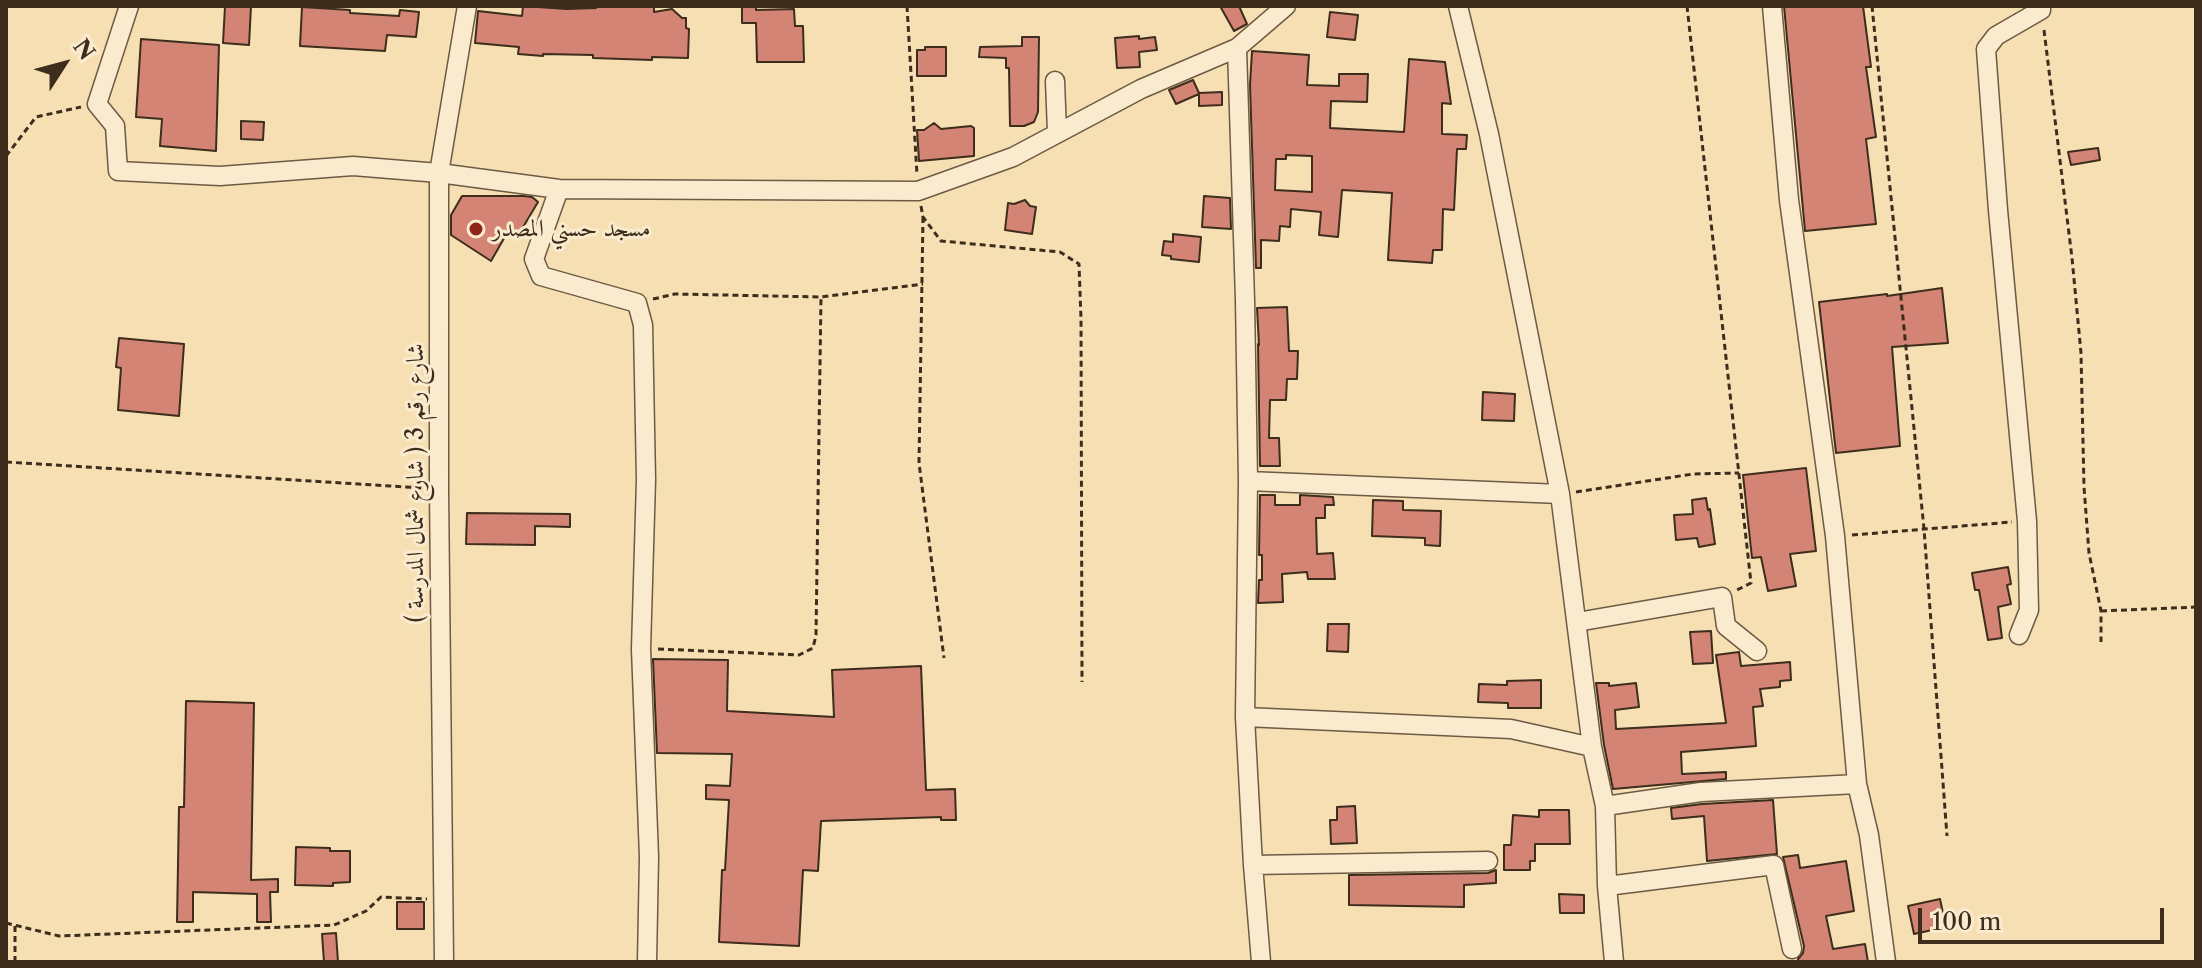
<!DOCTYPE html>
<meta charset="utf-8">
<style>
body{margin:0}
#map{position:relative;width:2202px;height:968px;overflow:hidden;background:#f7dfb4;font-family:"Libre Caslon Text",serif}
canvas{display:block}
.frame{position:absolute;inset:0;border:8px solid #3d2d1d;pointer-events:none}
.north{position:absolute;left:24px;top:24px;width:80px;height:80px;-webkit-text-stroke:6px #faeace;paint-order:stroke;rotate:54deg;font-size:22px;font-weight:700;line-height:32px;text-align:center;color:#3d2d1d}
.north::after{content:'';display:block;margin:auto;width:28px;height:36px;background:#3d2d1d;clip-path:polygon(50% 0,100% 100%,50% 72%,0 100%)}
.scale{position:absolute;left:1918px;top:908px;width:246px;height:36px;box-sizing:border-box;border:4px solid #3d2d1d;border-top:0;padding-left:10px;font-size:24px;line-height:28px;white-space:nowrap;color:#3d2d1d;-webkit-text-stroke:6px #faeace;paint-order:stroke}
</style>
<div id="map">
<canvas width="2202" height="968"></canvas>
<div class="frame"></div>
<div class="north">N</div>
<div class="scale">100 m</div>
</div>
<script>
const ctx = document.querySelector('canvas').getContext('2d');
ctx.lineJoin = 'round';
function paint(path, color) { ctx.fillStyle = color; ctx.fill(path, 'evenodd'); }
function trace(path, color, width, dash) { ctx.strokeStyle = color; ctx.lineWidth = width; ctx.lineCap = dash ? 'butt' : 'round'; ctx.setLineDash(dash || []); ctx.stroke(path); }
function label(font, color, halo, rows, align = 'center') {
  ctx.font = font + ' "Libre Caslon Text",Amiri,serif'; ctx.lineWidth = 6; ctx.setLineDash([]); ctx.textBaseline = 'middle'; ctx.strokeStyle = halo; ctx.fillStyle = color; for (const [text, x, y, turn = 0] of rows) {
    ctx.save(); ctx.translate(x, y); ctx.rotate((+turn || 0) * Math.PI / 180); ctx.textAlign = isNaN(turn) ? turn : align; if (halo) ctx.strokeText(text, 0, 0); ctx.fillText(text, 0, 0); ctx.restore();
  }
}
const building = new Path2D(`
 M225,6H251L249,45L223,43Z
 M523,6L567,9L596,8V6L654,7V12L672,9L682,18H686V28L689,29L688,58L652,57V60L593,58V55L543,54V56L518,54L519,47L475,43L478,11L522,16Z
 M742,6H756V10L794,9L795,26H803L804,62H757L756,23H742Z
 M1220,6H1239L1247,24L1234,31Z
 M1784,6H1863L1871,67H1866L1876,137L1866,139L1876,224L1805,231Z
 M302,7L350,10V13L399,16L400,10L419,12L416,37L387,35L385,51L300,46Z
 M1330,12L1358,15L1355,40L1327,37Z
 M1139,36V39L1155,37L1157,50L1139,52L1140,67L1117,68L1115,38Z
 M1022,37H1039L1038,112L1034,122L1024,126H1010L1009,68H1006V58L979,57L980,47L1022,46Z
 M141,39L219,45L216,151L160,146L162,119L136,117Z
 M925,47H946V76H917V50H925Z
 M1252,51L1309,55L1307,85L1339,86V74H1368L1367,102L1331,101L1330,128L1404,132L1409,59L1445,62L1451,104L1442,103V134L1467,135L1466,149H1457L1454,210L1443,209L1442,250H1433L1432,263L1388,260L1392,193L1342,190L1338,237L1319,235L1321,212L1291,209L1290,227L1280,226L1279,241L1261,240V268H1256L1250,85ZM1286,155L1312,156V192L1275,190L1276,159H1286Z
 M1193,80L1199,93L1222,92V105L1199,106V94L1176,104L1169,90Z
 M241,121L264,122L263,140L241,139Z
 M934,123L941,129L971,126L974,128V156L919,161L917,130H924Z
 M2098,148L2100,160L2071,165L2068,152Z
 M462,196H524L532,197L538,202L519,234L510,228L491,261L451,235V215Z
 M1204,196L1230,198L1231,229L1202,227Z
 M1025,200L1030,206L1036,207L1032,234L1005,230L1008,203L1014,204Z
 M1173,234L1201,237L1199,262L1171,259V256L1162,255L1164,241L1173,242Z
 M1942,288L1948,343L1892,347L1900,446L1836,453L1819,302L1887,294V296Z
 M1287,307L1289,351H1298L1297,379H1287L1286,400H1270L1269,438H1279L1280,466H1260L1258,344L1259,345L1257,308Z
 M119,338L184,344L179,416L118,410L121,368L116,367Z
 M1483,392L1515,394L1514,421L1482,420Z
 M1806,468L1816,551L1790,554L1796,586L1768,591L1761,557L1752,558L1743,475Z
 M1260,495H1275V505H1300V495L1333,497L1334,505H1325V518H1316L1317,554L1333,553L1335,579H1308L1307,572L1282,574L1283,602L1258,603L1259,580H1262V555H1259Z
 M1706,498L1708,510L1710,509L1715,544L1699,547L1697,538L1676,540L1674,515L1693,514L1692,500Z
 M1373,500L1403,501V510L1441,511L1440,546L1425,545V538L1372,536Z
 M467,513L570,514V527L535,526V545L466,544Z
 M2008,567L2011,584L2007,585L2011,604L1998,607L2002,638L1988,640L1979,590H1975L1972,573Z
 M1328,624H1349L1348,652L1327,651Z
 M1711,631L1713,663L1693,664L1690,632Z
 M1739,652L1741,666L1790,662L1791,680L1780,681V687L1760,689L1763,706L1753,707L1756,746L1681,752L1682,774L1726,772V779L1613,789L1604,745L1596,683H1609V686L1636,683L1639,707L1615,710L1616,729L1726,723L1716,655Z
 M653,659L728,660L727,711L834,717L832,670L921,666L926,790L955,789L956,820H941V817L821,821L818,871L803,870L799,946L719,942L722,870H725L729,800L706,799V785L730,786L732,754L657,753Z
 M1541,680V708H1508V703L1478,702L1479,684L1507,685V681Z
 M186,701L254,703L251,880L278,879V892H270L271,922H257V894L193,892V922H177L179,807H184Z
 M1773,800L1777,854L1707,861L1704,816L1672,819L1671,808L1702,804Z
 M1355,806L1357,843L1331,844L1330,820H1337V807Z
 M1539,810H1569L1570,844H1535V861H1530V870H1504V845H1511L1513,815L1539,817Z
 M296,847L330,848V851H350V882L333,883V886L295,885Z
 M1798,855L1800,868L1846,861L1854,911L1826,916L1833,949L1865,944L1868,962H1798V959L1803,953L1804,946L1783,857Z
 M1496,870V883L1464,885V907L1349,905V875L1488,873Z
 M1559,894L1584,895V913H1560Z
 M1940,899L1946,927L1914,934L1908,906Z
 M397,902H424V929H397Z
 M336,933L338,962H324L322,934Z`);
paint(building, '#d38474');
trace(building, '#3d2d1d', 2);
const minor = new Path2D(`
 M129,6L97,104L115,126L118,171L220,176L353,166L439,173L559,189L918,191L1013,157L1141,89L1237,48L1286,6
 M1458,6L1489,134L1560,494L1592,747L1605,806L1607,886L1614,962
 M1772,6L1789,200L1835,536L1857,784L1869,835L1886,962
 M1237,48L1245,300L1248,481L1245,717L1253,865L1261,962
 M1055,81L1057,132
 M559,189L534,259L541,276L637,303L643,325L646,480L641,649L649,857L647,962
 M1248,481L1560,494
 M1577,622L1722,597L1726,626L1757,651
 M2019,635L2029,610L2027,521L1998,210L1986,49L1996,36L2041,10V6
 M1245,717L1511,729L1592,747
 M1605,806L1701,792L1857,784
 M1253,865L1488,861
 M1607,886L1774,865L1792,949
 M444,962L439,489V173L467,6`);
trace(minor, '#6c5a43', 21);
trace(new Path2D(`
 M907,6L917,175
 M1687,6L1751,583L1737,590
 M1872,6L1924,529L1947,836
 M2044,30L2072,258L2081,353L2084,487L2089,553L2101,611V642
 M6,156L36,117L81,107
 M921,206L923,217L941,241L1060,252L1079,264L1081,319L1082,682
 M923,217L919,463L944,658
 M653,299L675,294L821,297L923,284
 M6,462L423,488
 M1576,492L1693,474L1739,473
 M1852,535L2012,522
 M2101,611L2196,607
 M658,649L799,655L813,648L816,635L821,297
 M6,923L59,936L334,925L366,911L381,897L427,899
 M15,926V962`), '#3d2d1d', 3, [6, 4]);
trace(minor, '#faeace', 18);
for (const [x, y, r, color] of [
 [476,229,8,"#8f2418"]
]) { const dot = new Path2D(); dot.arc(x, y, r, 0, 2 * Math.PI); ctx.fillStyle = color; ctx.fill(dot); trace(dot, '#faeace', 3); }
label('24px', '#3d2d1d', '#faeace', [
 ["مسجد حسني المصدر",492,229]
], 'left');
label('24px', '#3d2d1d', '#faeace', [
 ["شارع رقم 3 ( شارع شمال المدرسة )",416,483,-90]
]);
</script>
